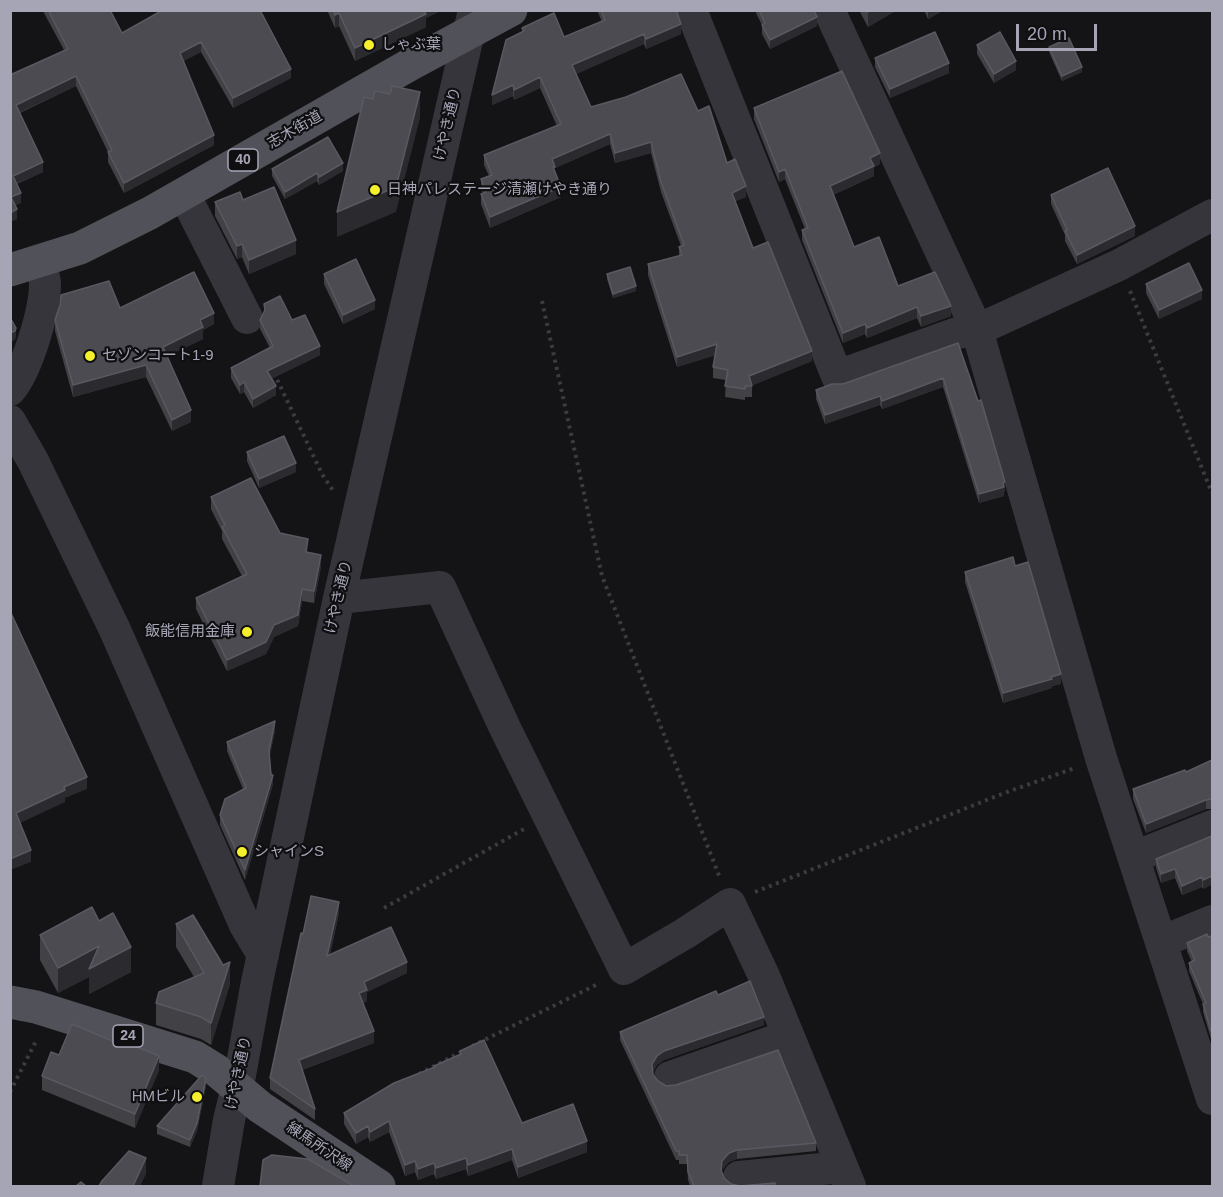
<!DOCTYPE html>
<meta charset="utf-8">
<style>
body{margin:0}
#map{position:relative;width:1223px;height:1197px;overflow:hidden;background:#141416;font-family:Arial,sans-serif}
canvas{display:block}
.frame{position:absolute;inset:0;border:12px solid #a5a5b6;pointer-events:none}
.scale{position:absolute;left:1016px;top:24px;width:81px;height:27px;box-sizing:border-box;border:3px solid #a5a5b6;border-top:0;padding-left:8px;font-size:18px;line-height:21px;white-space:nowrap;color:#a5a5b6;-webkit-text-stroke:4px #0f0f11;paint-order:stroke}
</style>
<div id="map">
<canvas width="1223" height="1197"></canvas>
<div class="frame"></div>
<div class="scale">20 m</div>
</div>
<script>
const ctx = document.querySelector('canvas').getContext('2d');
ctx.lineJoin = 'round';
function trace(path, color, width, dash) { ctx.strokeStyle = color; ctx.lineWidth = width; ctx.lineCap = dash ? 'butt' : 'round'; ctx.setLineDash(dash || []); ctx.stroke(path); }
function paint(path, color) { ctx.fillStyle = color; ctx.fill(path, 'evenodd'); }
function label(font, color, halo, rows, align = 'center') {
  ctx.font = font + ' Arial,"Noto Sans JP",sans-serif'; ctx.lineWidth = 4.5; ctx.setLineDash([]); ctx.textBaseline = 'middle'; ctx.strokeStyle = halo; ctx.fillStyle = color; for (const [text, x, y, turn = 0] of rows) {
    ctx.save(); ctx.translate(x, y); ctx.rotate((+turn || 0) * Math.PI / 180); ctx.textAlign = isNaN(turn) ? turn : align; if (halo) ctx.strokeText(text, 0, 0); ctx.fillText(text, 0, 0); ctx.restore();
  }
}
trace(new Path2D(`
 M1130,291L1212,493
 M542,301L602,576L720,878
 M274,373L322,474L334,492
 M755,892L1007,792L1075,768
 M384,908L524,829
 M472,1046L600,983
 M419,1074L463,1051
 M10,1092L37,1039`), '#3b3b42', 4, [3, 4.5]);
trace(new Path2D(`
 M691,10L837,376L957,333L977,330L1119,265L1212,215
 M829,10L977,330L1101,758L1212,1099
 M184,194L247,318
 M10,390C27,371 45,310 45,284C45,277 41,268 40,261
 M10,421L33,461L115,630L245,925L263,955
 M339,598L440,587L505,728L624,969L684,934L730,904L764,976L850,1186
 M1134,857L1212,826
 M1161,942L1212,921
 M670,1077L788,1036
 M739,1177L842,1167
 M218,1186L229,1120L240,1075L257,982L339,598L474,10`), '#36353b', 32);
trace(new Path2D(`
 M10,270L80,248L150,213L411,64L511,10
 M10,1002L36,1007L195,1057L216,1070L260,1107L379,1186`), '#51515a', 33);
paint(new Path2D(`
 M44,10H110L122,33L163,10L291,78L233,108L201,52L183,61L214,145L124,193L108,162V152L76,86L20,113L43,172L17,184L21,203L15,205L17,219L10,222V75L64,50L44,13Z
 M327,10H442L426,18V27L355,61L339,26L335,28Z
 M597,10H676L681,34L646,49L644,44L576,74L591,107L698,111L746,197L735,201L753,248L812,361L752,385V397H745V400L725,397L726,380L713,378V367L715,355L677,367L648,275V264L679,256V247L681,246L661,192L651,153L615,163L610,144L555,168V174L561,197L490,228L481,204V194L483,193L481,190V179L489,176L484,165V155L557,126L540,88L514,100L513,96L492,105L522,32V28L564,37L602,22Z
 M756,10H814L817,26L770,49L762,34V25L756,13Z
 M859,10H897L868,27Z
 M924,10H944L928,19Z
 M977,45L1016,70L994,83L977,54Z
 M1049,47L1082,72L1062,81L1049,52Z
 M875,58L949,73L890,98L875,67Z
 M754,108L880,164L874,167V176L833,195L854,247L898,286L951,316L921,327L917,318L867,338L865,334L843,343L802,240V230L805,229L785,179L779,182L754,119Z
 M272,169L343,171L319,185L317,181L285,199L272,176Z
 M1051,195L1135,236L1077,264L1065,241V235L1051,204Z
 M243,200L296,254L249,274L242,257L237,259L215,216V202Z
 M324,274L375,309L343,324L324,284Z
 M607,274L636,291L613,298L607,279Z
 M1146,284L1202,299L1159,319L1146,293Z
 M264,304L292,320L320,355L271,379L276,395L253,408L244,392L240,394L231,378V368L270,348L260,329V320L264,312Z
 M120,308L214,324L203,330V339L167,356L191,422L172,431L146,377L73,397L55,331V320Z
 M958,343L1005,491L1004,492V496L979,503L943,387L882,409L880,405L825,424L816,399V390L843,384Z
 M247,452L296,472L259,488L247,461Z
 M211,497L280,533L308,552L321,567L314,603L302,601L298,626L274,637L266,654L227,671L196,609V598L242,576L222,539V531L211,509Z
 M1015,566L1061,684L1052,686V688L1003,703L965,582V572Z
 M275,731L269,758L273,784L245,880L220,825V815L243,789L227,751V742Z
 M1212,760V809H1206L1146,833L1133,799V789L1186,772Z
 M1212,836L1203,889L1202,887L1182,895L1175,878L1161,883L1156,868V859Z
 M339,913L330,955L407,973L367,992V1001L363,1003L374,1043L302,1070L315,1109V1120L270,1089V1078L303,934Z
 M99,921L131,972L89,994V977L58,993L40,960V935Z
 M176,924L230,984L211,1045L201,1039L156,1025V1003L194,977L176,947Z
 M1212,936V1042L1203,1012V1004L1189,971V963L1192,962L1187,951V943Z
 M718,995L764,1025L664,1060L657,1065L653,1072V1075L658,1081L666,1086L816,1143V1151L737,1159L729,1162L722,1170V1173L724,1178L731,1184L740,1186H775H690L688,1180L687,1164H679V1160H676L620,1040V1032Z
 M112,1037L159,1070L135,1128L42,1090V1076L59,1055L112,1041Z
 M460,1051L522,1123L587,1152L518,1178L512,1160L468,1176L466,1169L436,1179L434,1174L418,1180L415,1172L405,1176L389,1132L370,1142L368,1137L356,1144L344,1124V1113L434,1068V1066L460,1054Z
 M206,1086L197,1131L190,1147L157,1134V1126Z`), '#414146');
paint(new Path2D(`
 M423,10H442L426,18V27L355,61V48Z
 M873,10H897L868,27V13Z
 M928,10H944L928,19Z
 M339,13V26L335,28V15Z
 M817,17V26L770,49V40Z
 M681,24V34L646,49V39Z
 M644,34V44L572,76V65Z
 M201,42V52L180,63V53Z
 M1016,61V70L994,83V74Z
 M949,63V73L890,98V89Z
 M1082,67V72L1062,81V76Z
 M291,69V78L233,108V98Z
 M76,76V86L16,114V105Z
 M540,77V88L514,100V90Z
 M513,85V96L492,105V95Z
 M420,92V118L396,212L337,237V212Z
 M610,134V144L555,168V177L553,178L552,159Z
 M214,135V145L124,193V183Z
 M651,142V153L615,163V153Z
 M880,153V164L874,167V176L830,196V186L870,158Z
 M43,162V172L13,185V176Z
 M343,163V171L319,185V177Z
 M785,169V179L779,182V172Z
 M317,173V181L285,199V192Z
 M746,186V197L732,203V193Z
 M561,187V197L490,228V217Z
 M21,193V203L11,207V197Z
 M17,209V219L10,222V213Z
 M1135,226V236L1077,264V255Z
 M296,240V254L249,274V260Z
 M242,244V257L237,259V246Z
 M636,286V291L613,298V294Z
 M1202,290V299L1159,319V310Z
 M375,300V309L343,324V315Z
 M951,306V316L921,327V316Z
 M917,307V318L867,338V328Z
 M214,313V324L203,330V339L163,358V347L200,320Z
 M865,324V334L843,343V333Z
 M16,328V337L15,340L10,342V333Z
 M717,344V355L677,367V357Z
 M320,346V355L267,381V371Z
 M812,351V361L749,387V376Z
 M146,365V377L73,397V385Z
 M943,378V387L882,409V401Z
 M244,382V392L240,394V385Z
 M276,386V395L253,408V399Z
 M880,396V405L825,424V415Z
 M191,410V422L172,431V420Z
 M296,463V472L259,488V479Z
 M1005,482L1004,496L979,503V494Z
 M321,555V567L314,603V591Z
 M302,589V601L298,626L274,637L266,654L227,671V660Z
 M1061,674V684L1052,686V688L1003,703V693Z
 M275,721V731L269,761V751Z
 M273,775V784L245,880V870Z
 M87,777V789L65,798V802L16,825V813L64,787Z
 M1206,800V809L1146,833V824Z
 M31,850V862L10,870V859Z
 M1175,869V878L1161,883V874Z
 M1212,876V885L1203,889V880Z
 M1202,877V887L1182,895V886Z
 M339,902V913L327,967V956Z
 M99,946L131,947V972L89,994V977L58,993V968Z
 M230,962V984L211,1045V1023Z
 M407,962V973L367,992V1001L359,1005V993L364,982Z
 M764,1017V1025L664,1060L657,1065L652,1073V1064L657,1056L664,1051Z
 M374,1031V1043L299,1071V1060Z
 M159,1056V1070L135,1128V1114Z
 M206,1078V1086L197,1131L190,1147V1140Z
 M389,1121V1132L370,1142V1132Z
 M368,1126V1137L356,1144V1133Z
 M587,1141V1152L518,1178V1167Z
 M512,1149V1160L468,1176V1165Z
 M737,1150V1159L729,1162L722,1170L721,1179L722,1161L729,1153Z
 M146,1158V1174L140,1186H133Z
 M466,1158V1169L436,1179V1168Z
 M415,1161V1172L405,1176V1165Z
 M434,1163V1174L418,1180V1169Z`), '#2b2a2e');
const building = new Path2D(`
 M48,10H110L122,33L163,10H260L291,69L233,98L201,42L180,53L214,135L124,183L108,152L112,150L76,76L16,105L43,162L13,176L21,193L11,197L17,209L10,213V75L68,49Z
 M333,10H424L426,14L355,48L339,13L335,15Z
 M601,10H676L681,24L646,39L644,34L572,65L591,107L626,97L681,74L698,111L709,106L727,163L735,159L746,186L732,193L753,248L768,242L812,351L749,376L752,386H745V389L725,386L728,370L713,367L717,344L677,357L648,264L682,255L679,247L684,245L661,182L651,142L615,153L610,134L552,159L555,167H553L561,187L490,217L481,194L486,192L481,179L492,175L484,155L561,124L540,77L514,90L513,85L492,95L506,40L524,31L522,28L554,13L564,37L605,20Z
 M759,10H814L817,17L770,40L762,25L765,23Z
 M935,32L949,63L890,89L875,58Z
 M1000,32L1016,61L994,74L977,45Z
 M1069,38L1082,67L1062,76L1049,47Z
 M842,71L880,153L870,158L874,166L830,186L854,247L879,237L898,286L935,272L951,306L921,316L917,307L867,328L865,324L843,333L802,230L808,228L785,169L779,172L754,108Z
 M392,86L420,92L396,187L337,212L364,97L373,99L375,91L390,94Z
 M328,137L343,163L319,177L317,173L285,192L272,169Z
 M1108,168L1135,226L1077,255L1065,231L1067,230L1051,195Z
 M274,187L296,240L249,260L242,244L237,246L215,202L240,192L243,200Z
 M356,259L375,300L343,315L324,274Z
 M1189,263L1202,290L1159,310L1146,284Z
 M630,267L636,286L613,294L607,274Z
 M194,272L214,313L200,320L203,327L163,347L191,410L172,420L146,365L73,385L55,320L60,305L61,295L109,281L120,308Z
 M280,296L292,320L305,315L320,346L267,371L276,386L253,399L244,382L240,385L231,368L273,346L260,320L265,310L264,304Z
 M10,317L16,328L15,331L10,333Z
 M958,343L978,401L981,400L1005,482L1003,483L1004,487L979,494L943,378L882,401L880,396L825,415L816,390L832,384H843Z
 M284,436L296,463L259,479L247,452Z
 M251,478L280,533L308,539L306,552L321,555L314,591L302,589L298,615L274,625L266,642L227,660L196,598L247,574L222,527L225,525L211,497Z
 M1013,557L1015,566L1028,562L1061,674L1051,677L1052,679L1003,693L965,572Z
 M10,611L87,777L64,787L65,790L16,813L31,850L10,859Z
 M275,721L269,751L271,775H273L245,870L220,815L225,799L246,788L227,742Z
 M1212,760V799L1206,800L1146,824L1133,789L1185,770L1186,772Z
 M1212,836V876L1203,880L1202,877L1182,886L1175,869L1161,874L1156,859Z
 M311,896L339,902L327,956L391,927L407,962L364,982L367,990L359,993L374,1031L299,1060L315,1109L270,1078L301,933L303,934Z
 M92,907L99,921L113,913L131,947L89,969L99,946L58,968L40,935Z
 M193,915L223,965L230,962L211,1023L201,1017L156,1003L159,992L204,973L176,924Z
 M1207,934L1208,937L1212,936V1034L1203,1004L1206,1003L1189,963L1195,960L1187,943Z
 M750,981L764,1017L664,1051L657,1056L652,1064L653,1075L658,1081L666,1086L676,1085L778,1050L816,1143L737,1150L729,1153L722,1161L721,1170L724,1178L731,1184L740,1186L775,1183V1186H694L688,1172L687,1155H679V1151H676L620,1032L716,991L718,995Z
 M72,1024L115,1042L112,1037L159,1056L135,1114L42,1076L51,1052L59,1055Z
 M484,1040L522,1123L573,1104L587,1141L518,1167L512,1149L468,1165L466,1158L436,1168L434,1163L418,1169L415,1161L405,1165L389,1121L370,1132L368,1126L356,1133L344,1113L394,1083L435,1067L434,1066L461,1054L460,1051Z
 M202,1075L206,1078L197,1123L190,1140L157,1126Z
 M129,1151L146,1158L133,1186H99L102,1181Z
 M272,1155L308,1159L354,1186H260L263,1160Z
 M81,1182L86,1186H76Z`);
paint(building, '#4c4b52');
trace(building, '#5a5962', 1.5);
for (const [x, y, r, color] of [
 [369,45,6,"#f5ef2c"],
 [375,190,6,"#f5ef2c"],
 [90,356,6,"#f5ef2c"],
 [247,632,6,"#f5ef2c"],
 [242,852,6,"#f5ef2c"],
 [197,1097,6,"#f5ef2c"]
]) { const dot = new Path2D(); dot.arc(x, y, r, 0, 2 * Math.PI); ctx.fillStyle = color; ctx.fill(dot); trace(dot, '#0f0f11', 2); }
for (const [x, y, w] of [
 [243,160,30],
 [128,1036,30]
]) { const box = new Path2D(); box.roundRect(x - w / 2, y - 11, w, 22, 4.5); ctx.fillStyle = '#0f0f11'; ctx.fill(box); trace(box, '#a5a5b6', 1.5); }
label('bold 14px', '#a5a5b6', null, [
 ["40",243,160],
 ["24",128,1036]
]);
label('15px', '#a5a5b6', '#0f0f11', [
 ["しゃぶ葉",381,45],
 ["日神パレステージ清瀬けやき通り",387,190],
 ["セゾンコート1-9",102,356],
 ["飯能信用金庫",235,632,"right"],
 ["シャインS",254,852],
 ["HMビル",185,1097,"right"]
], 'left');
label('15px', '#a5a5b6', '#0f0f11', [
 ["けやき通り",448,124,-77],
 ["志木街道",295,130,-30],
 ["けやき通り",339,597,-77],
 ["けやき通り",239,1073,-78],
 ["練馬所沢線",319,1147,34]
]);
</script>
